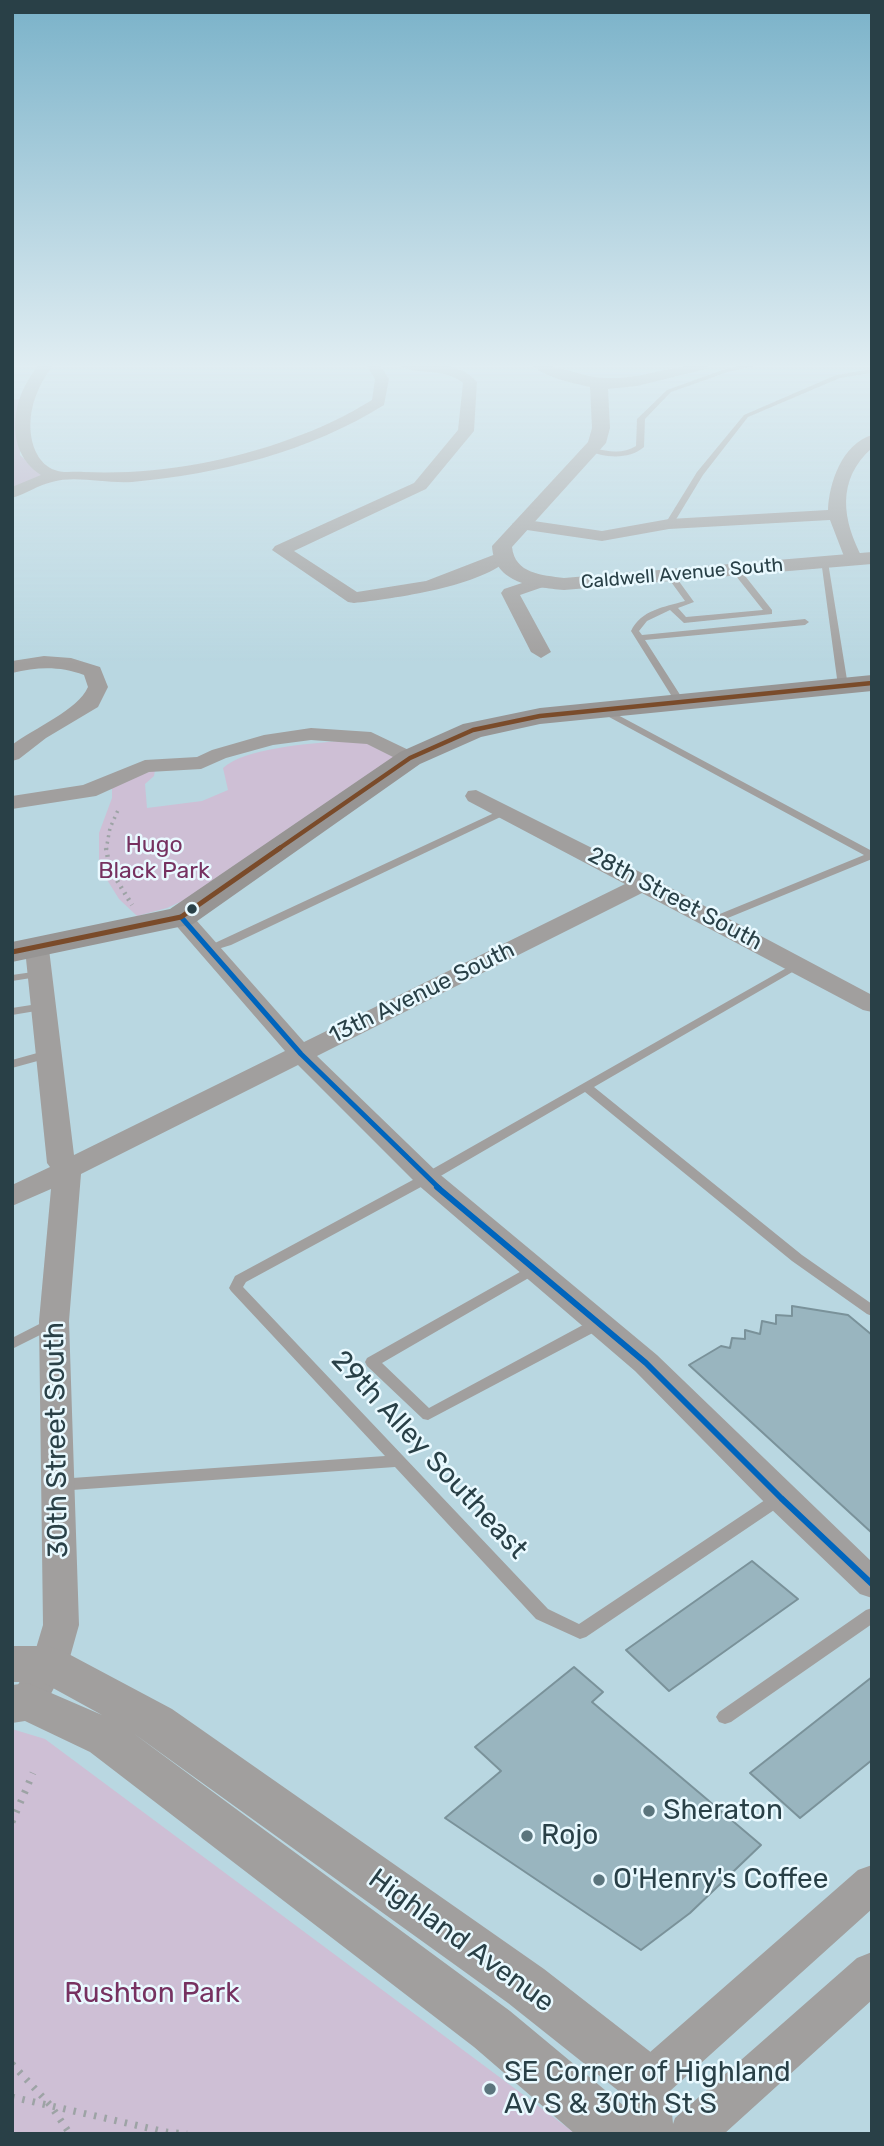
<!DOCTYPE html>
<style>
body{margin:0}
#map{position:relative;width:884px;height:2146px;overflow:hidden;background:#b9d7e1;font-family:Rubik,sans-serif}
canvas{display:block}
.frame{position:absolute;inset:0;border:14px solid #294047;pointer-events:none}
</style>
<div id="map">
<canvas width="884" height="2146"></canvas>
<div class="frame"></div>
</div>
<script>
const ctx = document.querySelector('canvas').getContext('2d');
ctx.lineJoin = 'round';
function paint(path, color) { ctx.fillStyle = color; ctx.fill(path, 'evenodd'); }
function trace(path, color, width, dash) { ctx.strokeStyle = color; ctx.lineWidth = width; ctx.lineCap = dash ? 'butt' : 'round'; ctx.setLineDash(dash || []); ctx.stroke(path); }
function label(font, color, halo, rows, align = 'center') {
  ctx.font = font + ' Rubik,sans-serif'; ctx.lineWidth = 5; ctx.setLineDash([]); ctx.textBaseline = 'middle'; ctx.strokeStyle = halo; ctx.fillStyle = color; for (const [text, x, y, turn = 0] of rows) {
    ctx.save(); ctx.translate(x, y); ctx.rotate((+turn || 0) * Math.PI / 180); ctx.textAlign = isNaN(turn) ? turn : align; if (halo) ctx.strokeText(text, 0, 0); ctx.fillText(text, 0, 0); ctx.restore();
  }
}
paint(new Path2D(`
 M338,741H368L400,759L232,878L167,908L137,916L119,899L99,867V833L112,798V784L155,770L154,776L145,784L147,808L202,801L228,790L223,768C245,748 308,744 338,741Z
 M12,1729L45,1739L576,2134H12Z`), '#cebfd5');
paint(new Path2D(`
 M20,399V455L44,477L12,489V400Z`), '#bdabc3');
const building = new Path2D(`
 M792,1306L848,1315L872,1335V1533L689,1365L721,1346L730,1348L732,1338L745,1339V1330L760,1334L762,1321L776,1324V1315L792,1316Z
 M752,1561L798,1599L669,1691L626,1650Z
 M574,1667L603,1692L592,1702L761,1845L690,1913L641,1950L445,1818L501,1771L475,1747Z
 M872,1677V1760L800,1818L750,1773Z`);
paint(building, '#99b5bf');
trace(building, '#7a929a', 2);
trace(new Path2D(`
 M106,850L110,828L119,808`), '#9da3a5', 3.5, [2, 4.5]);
trace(new Path2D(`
 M106,848L110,869L132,905`), '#9da3a5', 4.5, [2, 5]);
trace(new Path2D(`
 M12,1822L33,1773
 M12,2064L51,2106L70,2134
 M12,2097L166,2132L187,2134`), '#9da3a5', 7, [2.5, 8]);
paint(new Path2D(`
 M745,365H758L728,372L671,392L645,419L644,447C629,460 604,458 587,450L591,448C607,451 622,455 636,446L637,419L667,390L725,369Z
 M872,369V373L840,378L748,417L703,475L672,526H666L665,524L697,472L744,415L836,375Z
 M821,560L828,562L848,686L843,689L838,686Z
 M732,567H738L772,610V614L684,623L670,610L647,621L639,631L642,635L805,619L809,622L805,625L645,640L684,701L682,703H676L631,631C641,610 664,607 685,601L666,575L670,573H673L694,602L678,608L686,617L763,610L732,571Z
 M601,706L872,851V859L718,922H710L708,920L710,918L864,855L598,711V707Z
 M507,807L511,808V812L231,945L208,952L202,949Z
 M797,962L801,963L803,965L801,967L594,1087L802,1255L872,1304V1316L867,1314L792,1261L585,1092L432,1181L246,1282L243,1287L548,1609L579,1624L774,1494L780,1492L786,1494L788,1498L786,1502L586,1637L580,1639L536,1619L395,1467L58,1491L53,1489L50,1485L53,1481L58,1479L385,1456L231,1291L229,1288L235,1276L422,1175Z
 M40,971L46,974L44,976L12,981V975Z
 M44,1003L48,1005L50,1007L48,1009L12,1015V1008Z
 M48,1050L54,1054L52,1057L12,1068V1060Z
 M534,1264L539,1266L541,1269L539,1272L382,1363L429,1408L594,1319H604L606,1323L604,1327L428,1420L423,1419L367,1366L365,1362L367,1358Z
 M53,1317L58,1318L60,1322L58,1326L12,1349V1338Z
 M872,1608V1624L731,1722L725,1724L719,1722L716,1717L719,1712L866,1610Z`), '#a19f9e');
paint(new Path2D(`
 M39,365H53C38,386 28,408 31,435C33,450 41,467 58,471C65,473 76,471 84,472C153,475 225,463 290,439C319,429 346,416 372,400L375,379L366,365H380L389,379L384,405C309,452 219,474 132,482C106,484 76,475 52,482C38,485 26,494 12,498V487L41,475C2,450 12,395 39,365Z
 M399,365C425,364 458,360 477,382L474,431L426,489L294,551L357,592L426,581L501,552L510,557C486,586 391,599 354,603L348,602L272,550L275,546L414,483L458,430L463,383C442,366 412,376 399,365Z
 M872,435V448C836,480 842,520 863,559L854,564L845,559L830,520L669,529L602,541L520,529L512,524L520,519L602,531L669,519L828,510C829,483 842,444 872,435Z
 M540,577L549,582L546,586L520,595L551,652L541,658L531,652L501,593L504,589Z
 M44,656L71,658L100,667L108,687L98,707L46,738L19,759L12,761V745C34,728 78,710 88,687L84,675C59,666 38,667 12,673V661Z
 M311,728L371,732L417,754L420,758L417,762H403L367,744L311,740L273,745L226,758L201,769L149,772L96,796L12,809V796L83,785L145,760L197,757L212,750L264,735Z
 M476,790L652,878L872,995V1012L863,1010L642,893L317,1056L437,1172L657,1355L872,1562V1598L860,1594L769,1507L635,1371L417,1184L298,1065L81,1174L69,1321L79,1625L70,1657L41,1713L28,1718L15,1713L12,1696L34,1655L43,1625L39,1321L51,1189L12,1206V1185L50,1167L47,1163L25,949L28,944L37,942L46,944L49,949L74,1155L285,1051L173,922L169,917L173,912H189L304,1042L625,884L468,801L465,796L468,791Z
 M872,1865V1909L670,2091L673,2124L675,2118L857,1958L872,1952V2000L724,2134H630L626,2082L633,2067L858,1870Z`), '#a19f9e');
paint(new Path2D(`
 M532,365C561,364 583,379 612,378C646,378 673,364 709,365L706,369L637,386L608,389L610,428L606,443L512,547C515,574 542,575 564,578L872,552V564L564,590C534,587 494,584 492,546L588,442L592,428L590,387C573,383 545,378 532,365Z
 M12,1646H48L63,1651L172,1709L544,1969L666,2064L674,2082L666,2100L648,2108L630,2100L508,2003L133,1733L510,2011L635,2115L642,2134H575L474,2047L90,1752L25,1721L12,1723V1685L28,1683L102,1715L42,1682H12Z`), '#a19f9e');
paint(new Path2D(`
 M872,675V691L540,724L481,737L420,764L193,924L12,962V942L170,909L400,752L463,724L540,708Z`), '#979594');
trace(new Path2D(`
 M181,917L301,1054L440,1189`), '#0065bd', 5);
trace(new Path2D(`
 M437,1187L646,1363L781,1498L872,1584`), '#0065bd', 6);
trace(new Path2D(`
 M277,850L410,758L473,730L540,716L872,683`), '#7a4b2a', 4.5);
trace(new Path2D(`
 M12,952L181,917L280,848`), '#7a4b2a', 5);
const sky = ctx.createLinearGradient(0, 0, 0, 665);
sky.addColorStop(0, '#7ab2c9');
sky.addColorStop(0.55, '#e0edf2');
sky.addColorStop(1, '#e0edf200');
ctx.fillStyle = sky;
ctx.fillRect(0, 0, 884, 665);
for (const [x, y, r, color] of [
 [192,909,6,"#294047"],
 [649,1811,7,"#5b757d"],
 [527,1836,7,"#5b757d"],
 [599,1880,7,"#5b757d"],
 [490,2089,7,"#5b757d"]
]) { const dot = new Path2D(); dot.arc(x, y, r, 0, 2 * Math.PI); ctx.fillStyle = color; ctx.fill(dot); trace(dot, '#e9f9ff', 2.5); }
label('19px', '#294047', '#e9f9ff', [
 ["Caldwell Avenue South",682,574,-5]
]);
label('23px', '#763160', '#e9f9ff', [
 ["Hugo",154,845],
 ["Black Park",154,871]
]);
label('23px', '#294047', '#e9f9ff', [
 ["28th Street South",675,899,28],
 ["13th Avenue South",422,993,-26]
]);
label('28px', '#294047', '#e9f9ff', [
 ["30th Street South",57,1440,-91],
 ["29th Alley Southeast",429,1455,47],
 ["Highland Avenue",461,1941,36]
]);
label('28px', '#294047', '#e9f9ff', [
 ["Sheraton",663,1811],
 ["Rojo",541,1836],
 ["O'Henry's Coffee",613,1880],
 ["SE Corner of Highland",504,2073],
 ["Av S & 30th St S",504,2105]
], 'left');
label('28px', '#763160', '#e9f9ff', [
 ["Rushton Park",152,1994]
]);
</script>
